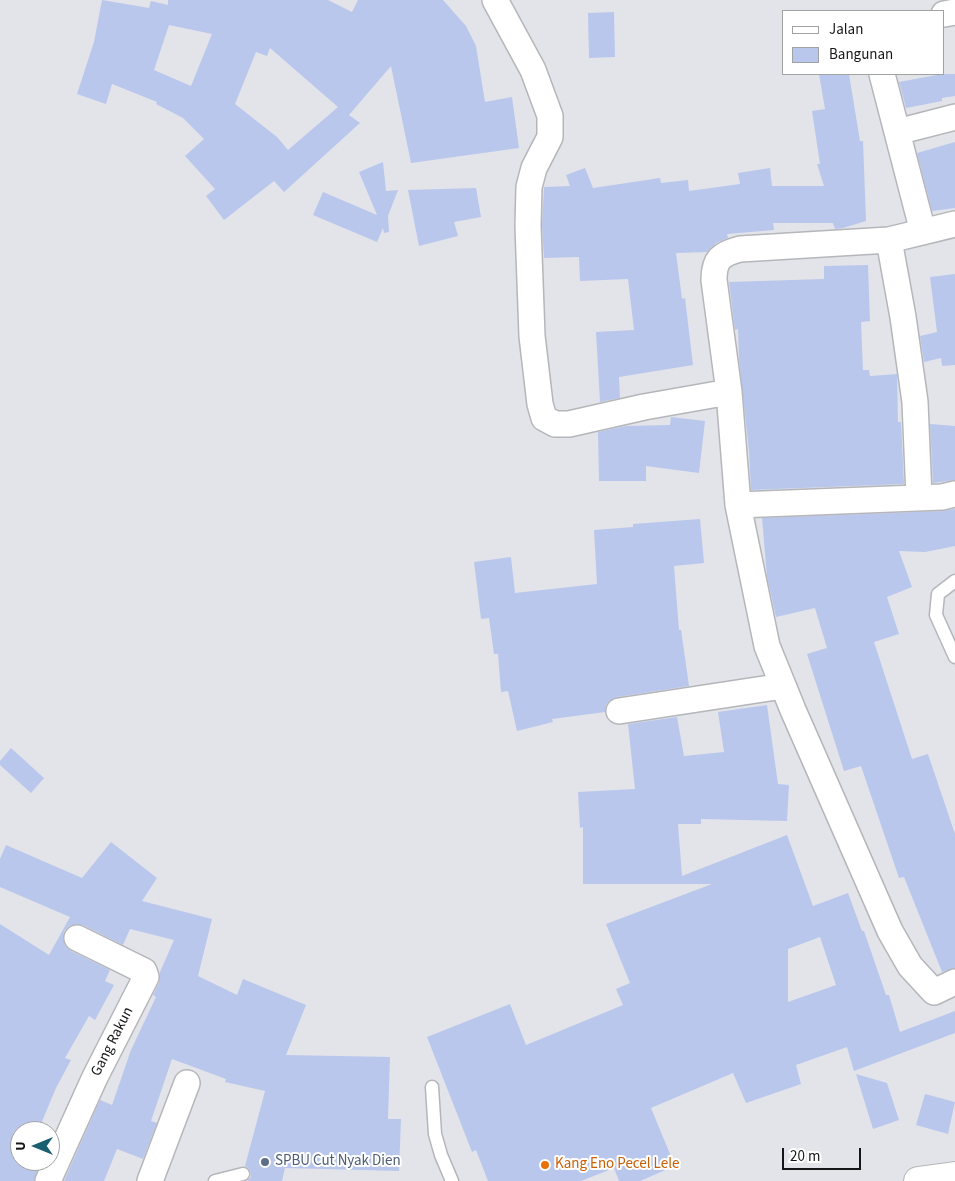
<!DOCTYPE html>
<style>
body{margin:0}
#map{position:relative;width:955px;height:1181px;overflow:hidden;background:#e2e4e9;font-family:"Source Sans 3",sans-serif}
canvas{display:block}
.legend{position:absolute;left:782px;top:10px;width:162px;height:65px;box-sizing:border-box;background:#fff;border:1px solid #a1a2a2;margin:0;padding:6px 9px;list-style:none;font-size:15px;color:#151617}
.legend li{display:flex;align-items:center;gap:10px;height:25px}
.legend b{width:25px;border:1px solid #a1a2a2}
.north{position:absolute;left:10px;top:1121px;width:50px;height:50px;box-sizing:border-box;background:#fff;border:1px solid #a1a2a2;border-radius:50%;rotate:270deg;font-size:14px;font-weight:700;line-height:20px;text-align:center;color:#151617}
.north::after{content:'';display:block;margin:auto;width:18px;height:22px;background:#1a5e71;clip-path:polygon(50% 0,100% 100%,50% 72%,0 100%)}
.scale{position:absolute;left:782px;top:1148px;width:79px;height:22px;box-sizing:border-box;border:2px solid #151617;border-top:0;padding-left:6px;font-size:15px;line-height:18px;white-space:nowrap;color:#151617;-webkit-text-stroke:4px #fff;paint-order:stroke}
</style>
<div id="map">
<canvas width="955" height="1181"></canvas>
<ul class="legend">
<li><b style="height:6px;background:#fff"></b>Jalan</li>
<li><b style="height:14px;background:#bac7ed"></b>Bangunan</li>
</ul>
<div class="north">U</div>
<div class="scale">20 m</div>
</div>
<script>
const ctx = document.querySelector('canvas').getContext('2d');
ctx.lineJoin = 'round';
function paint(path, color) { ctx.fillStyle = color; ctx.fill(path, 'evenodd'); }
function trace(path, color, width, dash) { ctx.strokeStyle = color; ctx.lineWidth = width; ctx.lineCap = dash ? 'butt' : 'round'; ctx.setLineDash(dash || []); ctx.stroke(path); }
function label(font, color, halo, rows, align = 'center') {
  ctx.font = font + ' "Source Sans 3",sans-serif'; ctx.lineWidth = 4; ctx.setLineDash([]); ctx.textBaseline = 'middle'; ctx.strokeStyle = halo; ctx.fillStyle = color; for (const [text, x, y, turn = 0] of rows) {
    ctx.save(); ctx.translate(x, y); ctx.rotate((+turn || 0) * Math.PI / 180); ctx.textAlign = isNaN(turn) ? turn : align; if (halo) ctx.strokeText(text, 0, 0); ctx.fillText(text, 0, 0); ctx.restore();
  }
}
paint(new Path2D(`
 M102,0L149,8L151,1L168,5V0H328L352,12L358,0H443L466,26L476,46L485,102L512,97L519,148L411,163L391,66L349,115L360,123L284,192L274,181L224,220L206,196L215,189L185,156L204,139L183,118L156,104L157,102L112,84L106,104L77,94L94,42ZM169,25L212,34L191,86L154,70ZM270,48L338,107L288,150L277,137L235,104L256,52L267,56Z
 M614,12L615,57L589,58L588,13Z
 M819,74H849L860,141H863L866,221L843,228L835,229L833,223H773L774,230L727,234L728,238L716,243L707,252L676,253L682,299L685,298L693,365L619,377L620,398L600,402L596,332L634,330L628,279L580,281L579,257L544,258L542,226L544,187L570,186L566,175L585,168L593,188L660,178L661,183L688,180L689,191L740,184L738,173L770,168L772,186H824L817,164H820L812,111L825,109Z
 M942,74H955V96L942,98V101L906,108L899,82Z
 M955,142V208L932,211L917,153Z
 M383,162L386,191L398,190L388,216L389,232L384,233L383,228L377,242L313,215L323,192L377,215L359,172Z
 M476,188L481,217L454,222L458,236L419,246L408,190Z
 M868,265L870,321L861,322L863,370H869L870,376L897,374L898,422H901L904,484L751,490L749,451L739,359L738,329L735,330L729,282L824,279V266Z
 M955,274V365L942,366L941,358L924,362L920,336L937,332L930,277Z
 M671,417L705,421L699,473L646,466V481H599L598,432L626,426L670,425Z
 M930,424L955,426V480L933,483Z
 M955,509V546L925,552L899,551L912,587L887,597L899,634L874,642L912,759L928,754L955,834V968L942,972L904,877L899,878L861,766L844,771L807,654L827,648L815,608L776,617L767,577L762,518L943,511Z
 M700,519L704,563L674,566L679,630H681L689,686L617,697L610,700L606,705L605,712L552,719L553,722L517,731L508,691L501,692L498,654H494L489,618L481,619L474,562L511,557L515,593L597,584L594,530L633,527V524Z
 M767,705L778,784L789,785L787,821L701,819V824H678L682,876L787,835L813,906L848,893L862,931H864L886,995H889L900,1032L955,1011V1033L854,1071L847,1047L796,1065L801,1084L746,1103L733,1073L651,1108L675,1166L640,1181H619L614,1168L581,1181H488L476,1150L472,1152L427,1037L510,1004L526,1045L623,1005L616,989L630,983L606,924L712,884H583V827L580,828L578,792L635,789L628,724L677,717L684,756L724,752L718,712ZM820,937L836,985L788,1002V949Z
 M11,748L44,778L31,793L0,765V761Z
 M111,842L157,878L142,901L212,919L198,976L237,995L243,979L306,1005L286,1055L390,1057L388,1119H401L399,1171L285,1168L282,1181H247L251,1177V1173L248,1168L245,1166L265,1091L225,1082L226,1079L172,1059L151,1121L157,1123L143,1159L117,1149L104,1181H64L100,1100L112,1105L131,1050L156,997L153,995L159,983L160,972L174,940L130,929L123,945L83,925L77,924L69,926L64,931L63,938L65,946L71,951L110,970L105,981L114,985L95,1020L89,1016L65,1058L71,1060L56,1088L38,1131H20V1161H41L34,1181H0V924L49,955L70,917L0,887V859L6,845L82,878Z
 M856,1074L887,1083L899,1120L873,1129Z
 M925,1094L955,1102L948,1134L916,1125Z`), '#bac7ed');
const service = new Path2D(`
 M955,581L938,594L936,615L955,657
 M432,1087L435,1134L441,1155L452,1181
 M215,1181L243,1174`);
const minor = new Path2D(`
 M495,0L533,70L550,116V137L534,168L529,187L528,226L532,336L540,404L544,418L555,424H569L644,407L729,392
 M944,14L955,12
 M882,74L923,232
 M897,132L955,117
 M955,224L889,240L740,249C721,254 714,259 714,280L729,392L738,505L767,646L793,710L890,931L910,966L934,992L955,982
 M889,240L903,317L915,402L919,497
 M738,505L942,497L955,494
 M619,711L783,686
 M48,1181L95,1077L146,977L144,971L77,938
 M150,1181L187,1083`);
const secondary = new Path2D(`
 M918,1181L955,1176`);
trace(service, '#b4b6ba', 15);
trace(minor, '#b4b6ba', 28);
trace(secondary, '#b4b6ba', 30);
trace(service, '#fff', 12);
trace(minor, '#fff', 25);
trace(secondary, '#fff', 28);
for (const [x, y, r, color] of [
 [265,1162,5,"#5c6f8a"],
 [545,1165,5,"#e8710a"]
]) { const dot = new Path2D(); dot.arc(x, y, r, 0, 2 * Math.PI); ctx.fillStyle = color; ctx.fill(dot); trace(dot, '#fff', 2); }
label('15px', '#151617', '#fff', [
 ["Gang Rakun",113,1042,-63]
]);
label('15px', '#4e5e75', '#fff', [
 ["SPBU Cut Nyak Dien",275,1162]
], 'left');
label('15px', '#c56008', '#fff', [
 ["Kang Eno Pecel Lele",555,1165]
], 'left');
</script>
